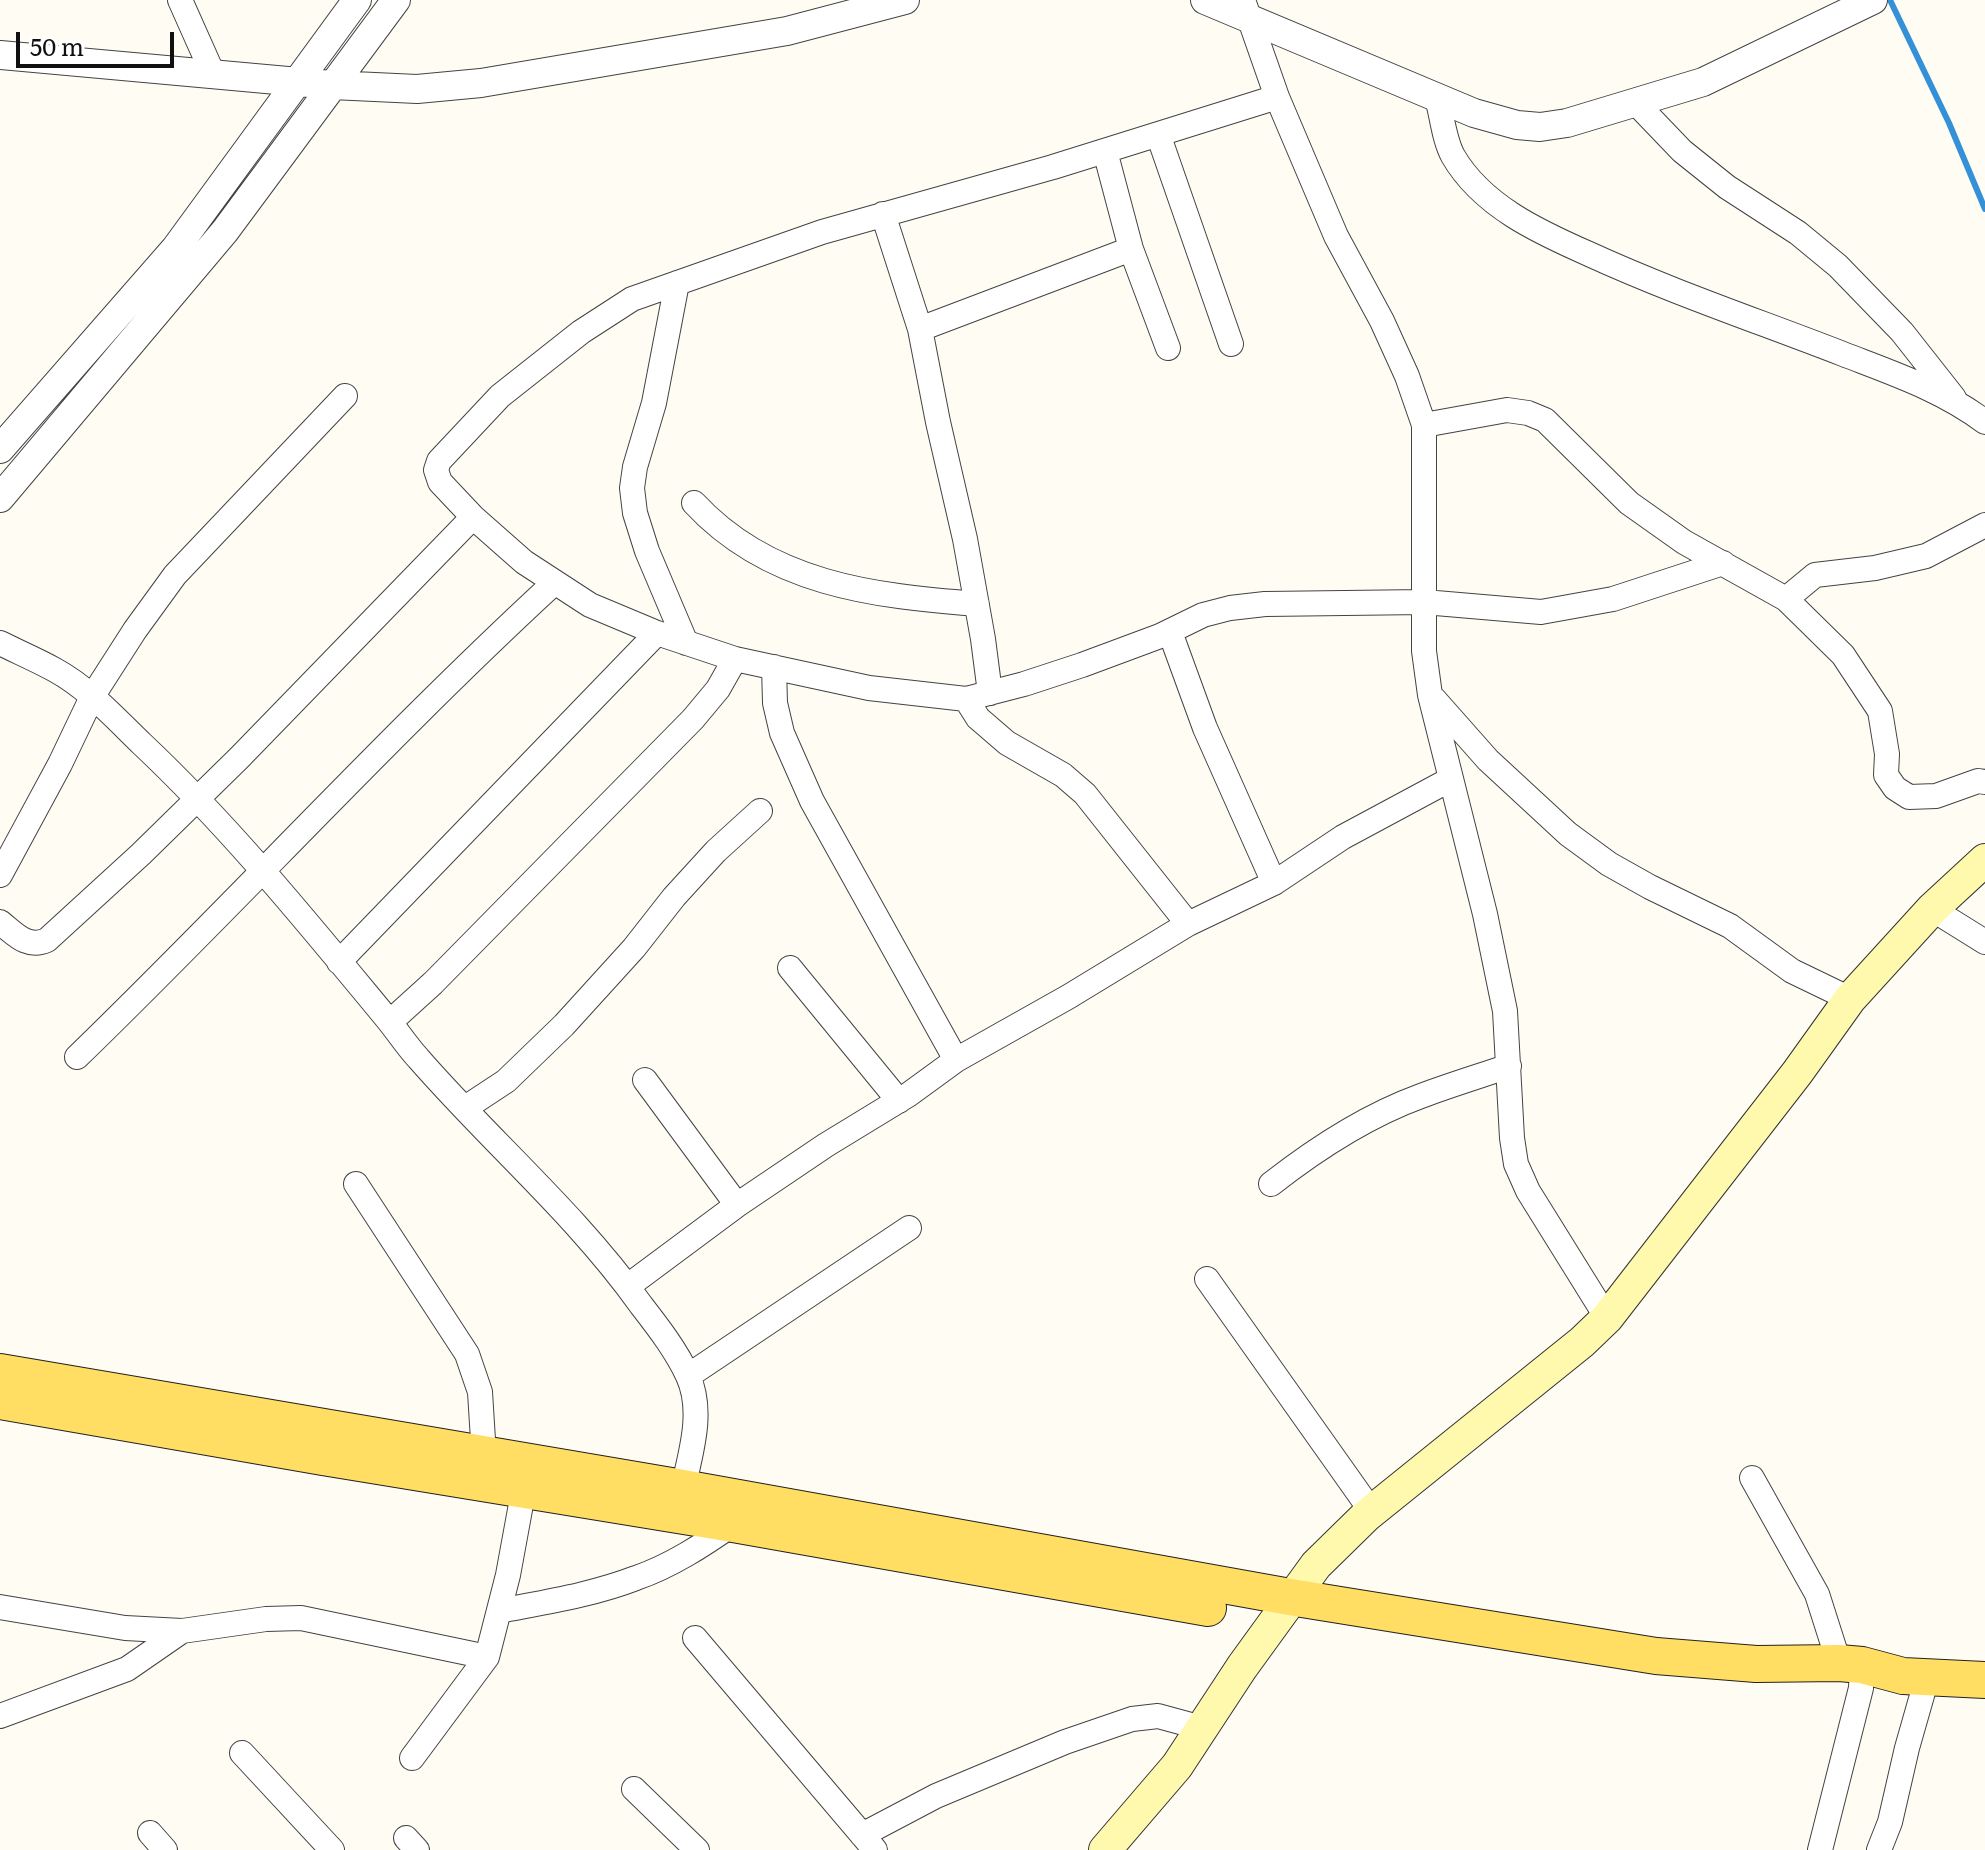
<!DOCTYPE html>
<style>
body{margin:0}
#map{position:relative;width:1985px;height:1850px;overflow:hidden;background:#fffdf3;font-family:Literata,serif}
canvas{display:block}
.scale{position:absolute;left:16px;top:32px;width:158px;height:36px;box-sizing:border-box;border:4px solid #101010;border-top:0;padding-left:10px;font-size:24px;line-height:28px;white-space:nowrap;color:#101010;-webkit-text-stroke:6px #fff;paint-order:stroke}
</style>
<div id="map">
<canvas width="1985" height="1850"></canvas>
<div class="scale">50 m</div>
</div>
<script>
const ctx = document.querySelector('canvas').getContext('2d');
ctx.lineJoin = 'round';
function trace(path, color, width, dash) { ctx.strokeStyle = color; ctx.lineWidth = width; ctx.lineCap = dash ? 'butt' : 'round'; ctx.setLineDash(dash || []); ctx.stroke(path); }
trace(new Path2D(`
 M1890,0L1949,123L1985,209`), '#3591d7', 6);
const minor = new Path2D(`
 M180,0L213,74
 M1243,0L1277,97L1336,236L1382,321L1407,376L1424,425V651L1430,695L1485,914L1505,1011L1512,1138L1516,1164L1528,1191L1607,1318
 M1277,97L1053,167L822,232L632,299L581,332L500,396L439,461L436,470L440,482L473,517L524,562L590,605L657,633L735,659L869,688L966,699L1024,684L1082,665L1160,636L1203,615L1230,608L1265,604L1424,602L1541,612L1613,599L1723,563
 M1437,98C1442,115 1444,140 1453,156C1482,206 1539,232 1589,254C1672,292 1758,321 1843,354C1892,373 1943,390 1985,422
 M1635,102L1682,151L1727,187L1798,233L1838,266L1902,332L1954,398
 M1158,134L1231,344
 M1105,151L1131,249L1168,348
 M883,214L920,329L938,422L965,539L983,639L990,693
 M677,283L654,403L635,467L632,488L635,513L647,551L686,643
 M920,329L1131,249
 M1424,425L1507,410L1528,413L1545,420L1629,503L1684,542L1786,599L1843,655L1880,711L1887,754L1886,775L1895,788L1909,797L1936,796L1978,781L1985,782
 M694,503C769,584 873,596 977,604
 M1786,599L1815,575L1875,568L1926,556L1985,525
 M1170,632L1205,728L1274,883
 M0,643C18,652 37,660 55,670C88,688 115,718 142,744C230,827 307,922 384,1015C396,1029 406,1045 418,1058C491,1142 576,1214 641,1305C658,1327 676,1350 688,1376C704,1411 691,1452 683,1488
 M774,667L775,703L782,733L812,801L956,1060
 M966,699L978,718L1007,743L1063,775L1085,794L1188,924
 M1434,699L1488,760L1568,834L1609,864L1650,887L1730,926L1792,971L1850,999
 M0,875L60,764L92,697L135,630L175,575L345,396
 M1932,909L1985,942
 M0,922C15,934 27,949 47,940L141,854L239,758L473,517
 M339,962L657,633
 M790,968L899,1101
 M390,1022L433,983L693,719L718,689L735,659
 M77,1057C238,901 389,735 554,583
 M645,1080L737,1205
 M465,1108L506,1081L564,1025L634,948L674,897L716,851L760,811
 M356,1184L467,1354L480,1392L484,1456
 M1271,1184C1317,1148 1366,1116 1421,1096C1450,1085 1480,1076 1509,1066
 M1207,1279L1372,1512
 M628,1286L737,1205L826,1145L908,1095L956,1060L1068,997L1188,924L1274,883L1343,837L1451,779
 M688,1376L909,1228
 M1752,1478L1817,1594L1839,1663
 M0,1607L125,1628L182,1631L266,1619L301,1618L487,1657
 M499,1611C545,1602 592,1595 636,1578C671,1566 703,1545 733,1524
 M695,1638L875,1850
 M0,1716L127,1669L182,1631
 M242,1753L332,1850
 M412,1758L487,1657L508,1575L526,1477
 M634,1789L697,1850
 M150,1833L165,1850
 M862,1835L936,1796L1065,1742L1132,1719L1158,1716L1202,1728
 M406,1838L417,1850
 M1820,1850L1861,1688L1862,1665
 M1879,1850L1890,1822L1907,1748L1927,1678`);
const tertiary = new Path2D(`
 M1205,0L1474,113L1517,125L1540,127L1567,123L1703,82L1873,0
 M0,55L332,85L417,89L481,83L787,31L905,0
 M0,449L175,249L357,0
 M0,498L225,231L396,0`);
const secondary = new Path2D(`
 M1105,1850L1177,1766L1242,1667L1316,1565L1366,1516L1582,1342L1607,1318L1797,1073L1850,999L1932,909L1985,860`);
const primary = new Path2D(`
 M0,1372L683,1488L1290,1597L1656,1656L1756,1664L1839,1663L1862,1665L1903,1676L1985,1680
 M0,1401L323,1457L733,1524L1208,1608`);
trace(minor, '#434343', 26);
trace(tertiary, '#434343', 30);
trace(secondary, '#323232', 34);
trace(primary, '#212121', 38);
trace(minor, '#fff', 24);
trace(tertiary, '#fff', 28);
trace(secondary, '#fff9ae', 32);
trace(primary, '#ffde63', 36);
</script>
